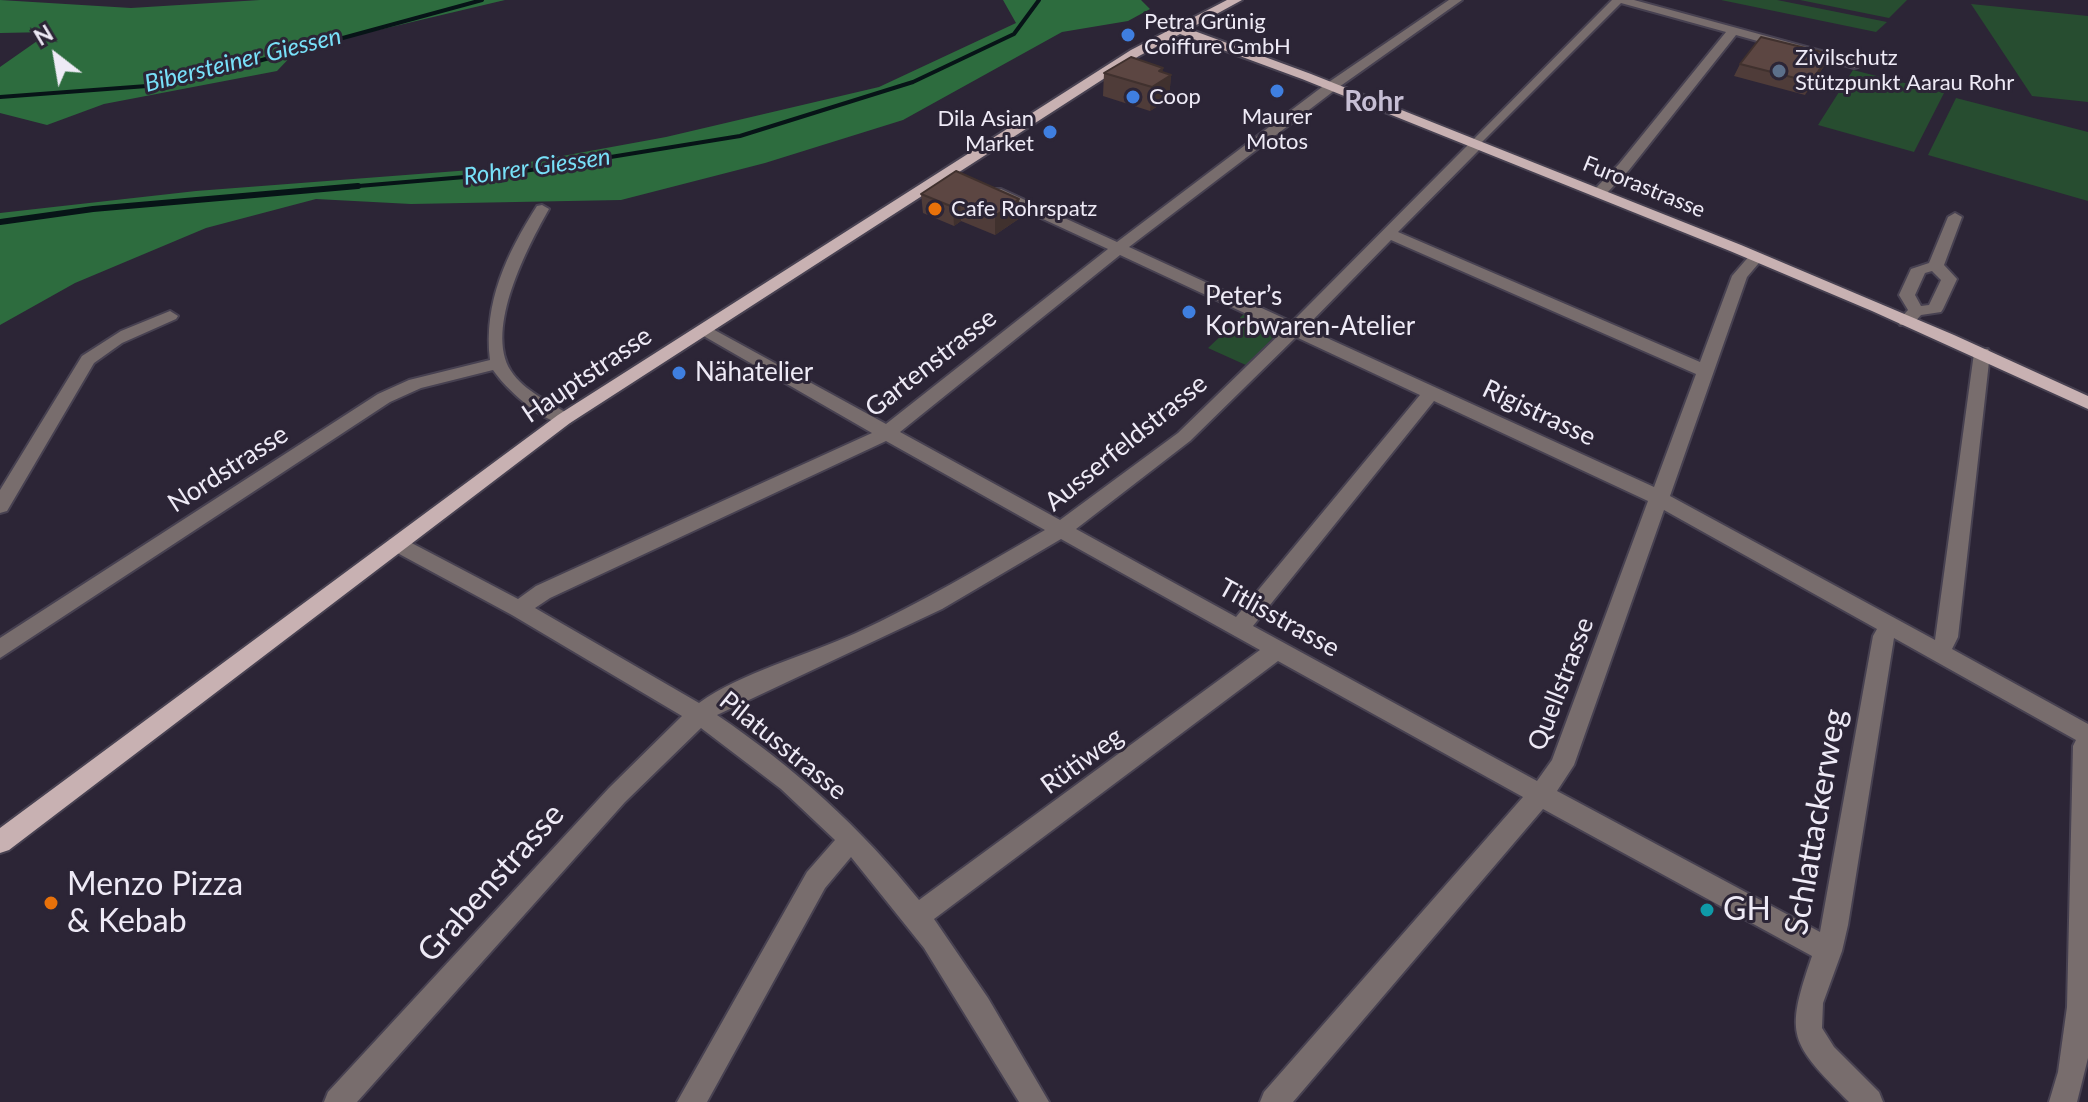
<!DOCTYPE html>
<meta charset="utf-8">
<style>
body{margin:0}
#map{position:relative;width:2088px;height:1102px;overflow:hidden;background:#2c2536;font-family:Lato,sans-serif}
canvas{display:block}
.north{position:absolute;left:16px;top:16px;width:80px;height:80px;-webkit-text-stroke:6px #2c2536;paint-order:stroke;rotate:329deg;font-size:22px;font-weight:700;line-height:32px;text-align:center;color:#eeeaf6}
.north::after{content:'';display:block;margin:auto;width:28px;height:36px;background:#eeeaf6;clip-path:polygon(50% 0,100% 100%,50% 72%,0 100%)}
</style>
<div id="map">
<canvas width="2088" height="1102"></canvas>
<div class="north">N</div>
</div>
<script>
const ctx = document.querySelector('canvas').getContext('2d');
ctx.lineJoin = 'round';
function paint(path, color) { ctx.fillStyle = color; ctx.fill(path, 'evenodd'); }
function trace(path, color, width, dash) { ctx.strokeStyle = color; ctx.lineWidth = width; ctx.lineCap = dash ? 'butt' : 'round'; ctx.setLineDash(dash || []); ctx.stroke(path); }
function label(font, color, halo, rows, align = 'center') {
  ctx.font = font + ' Lato,sans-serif'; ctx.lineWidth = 6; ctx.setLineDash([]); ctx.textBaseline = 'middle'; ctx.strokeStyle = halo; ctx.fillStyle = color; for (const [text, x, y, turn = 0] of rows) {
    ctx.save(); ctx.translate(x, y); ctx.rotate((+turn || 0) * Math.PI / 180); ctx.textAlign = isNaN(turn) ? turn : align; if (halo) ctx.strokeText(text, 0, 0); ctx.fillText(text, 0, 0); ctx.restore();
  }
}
paint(new Path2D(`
 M1721,0H1777L1887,22L1876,32Z
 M1800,0H1907L1889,18Z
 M1971,4L2088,16V102L2032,96Z
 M1853,70L1944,93L1914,152L1818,125Z
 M1956,98L2088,132V201L1928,155Z
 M1245,313L1271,326L1275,335L1248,366L1208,348Z`), '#274d30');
paint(new Path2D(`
 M0,0L131,8L260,0H505L298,49L277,71L104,104L47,125L0,113V67L50,32L0,33Z
 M1003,0H1141L1150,9L1128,21L1062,32L903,120L765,163L621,200L411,204L316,199L206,228L75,283L0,325V213L196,191L497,168L666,137L879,87L1016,23Z`), '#2d6c3e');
trace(new Path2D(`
 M0,97L147,86L229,69L482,0
 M335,188L512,173L740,136L913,82L1014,34L1039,0`), '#071417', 4);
trace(new Path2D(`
 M0,222L93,209L358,186`), '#071417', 6);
const minor = new Path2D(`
 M1449,0H1462L1339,87L1129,247L1292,322L1612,0H1634L1858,61V67L1854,68L1736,35L1629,170L1604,196L1599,197L1592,193L1594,190L1619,164L1726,32L1621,3L1481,143V148L1398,232L1700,362L1732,276L1751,254H1761L1764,257L1747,277L1670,496L1935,640L1974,353L1976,349H1988L1990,353L1958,637L1952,649L2088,724V1058L2077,1102H2049L2058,1072L2067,1007L2073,746L2076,740L1894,638L1848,925L1842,951L1823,1003L1822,1028L1834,1047L1879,1092L1883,1102H1849C1790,1042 1784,1037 1812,956L1543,809L1293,1102H1260L1264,1092L1523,797L1278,661L934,919L988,998L1049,1102H1019L924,948L851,857L825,888L707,1102H677L807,872L835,840L781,789L701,728L625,802L357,1102H324L328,1092L609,788L682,716L512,615L390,549L387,544L390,539H404L518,599L536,586L872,433L695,331L703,326L709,327L886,424L1108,249L991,195V189H1001L1117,242L1326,84ZM1391,240L1696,374L1654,487L1305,328ZM1120,255L1283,331L1178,433L1060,520L900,432ZM1296,337L1420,395L1236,617L1076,529L1190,441ZM1434,401L1648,501L1552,760L1537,781L1253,626ZM886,441L1045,530C983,566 921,603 856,633C808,655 740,673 699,703L535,608L550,598ZM1664,510L1877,629L1873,636L1820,932L1557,791L1574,765ZM1061,539L1260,650L919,900C861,828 794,767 717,715L942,609Z
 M542,205L549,209C528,246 484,329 511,371C524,391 551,403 570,415L573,419L570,423C548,429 505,388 493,370L421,388L390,402L0,658V638L378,394L409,380L490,360C483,303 507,253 537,206Z
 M1955,213L1962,217L1944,265L1957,279L1943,309L1941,312L1921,315L1912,325H1900L1898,321L1908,310L1899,295L1911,269L1929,263L1948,217ZM1932,271L1941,280L1929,305L1921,306L1915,295L1925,273Z
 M170,311L178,316L176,319L122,343L94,363L7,511L0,513V490L82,356L121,331Z`);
const major = new Path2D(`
 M1227,0H1242L1189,29L1311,74L1741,245L1954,335L2088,396V409L1872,311L1730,251L1302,79L1180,34L1139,56L570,423L9,850L0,853V828L558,415L1131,50Z`);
trace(minor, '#474151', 4);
trace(major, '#474151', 4);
paint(minor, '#786d6d');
paint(major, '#c8b1b2');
paint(new Path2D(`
 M1740,64L1824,66L1805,95L1734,76Z
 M1163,72L1171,75L1169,99L1150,111L1103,96L1104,73Z
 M921,194L1019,199L1020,218L995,235L961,221L954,226L923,213Z`), '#4f3c39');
paint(new Path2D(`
 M1830,54L1824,66L1805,95L1811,82Z
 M1163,68L1162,81L1171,75L1169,99L1150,111L1152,87L1159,71Z
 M1019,199L1020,218L995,235V216Z
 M960,202L961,221L954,226L953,207Z`), '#40312e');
const building = new Path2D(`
 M1761,37L1830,54L1811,82L1740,64Z
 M1131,57L1163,68L1159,71L1171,75L1152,87L1104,73Z
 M956,171L1019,199L995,216L960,202L953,207L921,194Z`);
paint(building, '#5c4642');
trace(building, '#40312e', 2);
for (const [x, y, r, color] of [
 [1128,35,8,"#3f7fe0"],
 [1779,71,8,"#5c6f8a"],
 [1277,91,8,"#3f7fe0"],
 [1133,97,8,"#3f7fe0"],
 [1050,132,8,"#3f7fe0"],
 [935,209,8,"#e8710a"],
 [1189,312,8,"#3f7fe0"],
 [679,373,8,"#3f7fe0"],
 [51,903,8,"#e8710a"],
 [1707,910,8,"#0f9aa8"]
]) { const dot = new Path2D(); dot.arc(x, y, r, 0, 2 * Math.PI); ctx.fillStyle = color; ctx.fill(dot); trace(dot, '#2c2536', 3); }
label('22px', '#eeeaf6', '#2c2536', [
 ["Petra Grünig",1144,22],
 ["Coiffure GmbH",1144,47],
 ["Zivilschutz",1795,58],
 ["Stützpunkt Aarau Rohr",1795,83],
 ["Coop",1149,97],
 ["Maurer",1277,117,"center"],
 ["Motos",1277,142,"center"],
 ["Dila Asian",1034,119,"right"],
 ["Market",1034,144,"right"],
 ["Cafe Rohrspatz",951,209]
], 'left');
label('22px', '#eeeaf6', '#2c2536', [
 ["Furorastrasse",1644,187,22]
]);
label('italic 24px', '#78e1f9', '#2c2536', [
 ["Bibersteiner Giessen",243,60,-14],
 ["Rohrer Giessen",537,167,-8]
]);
label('26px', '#eeeaf6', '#2c2536', [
 ["Peter’s",1205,297],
 ["Korbwaren-Atelier",1205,327],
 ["Nähatelier",695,373]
], 'left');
label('26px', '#eeeaf6', '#2c2536', [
 ["Gartenstrasse",931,363,-38],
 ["Hauptstrasse",587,375,-34],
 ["Rigistrasse",1539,413,25],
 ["Ausserfeldstrasse",1126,443,-39],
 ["Nordstrasse",228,469,-33],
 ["Titlisstrasse",1279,618,29],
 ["Quellstrasse",1561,684,-69],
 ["Pilatusstrasse",783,746,39],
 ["Rütiweg",1082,761,-36]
]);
label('bold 28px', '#c7bfd5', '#2c2536', [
 ["Rohr",1374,102]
]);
label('32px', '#eeeaf6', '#2c2536', [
 ["Schlattackerweg",1816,822,-80],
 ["Grabenstrasse",491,883,-48]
]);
label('32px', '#eeeaf6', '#2c2536', [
 ["Menzo Pizza",67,885],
 ["& Kebab",67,922],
 ["GH",1723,910]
], 'left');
</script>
